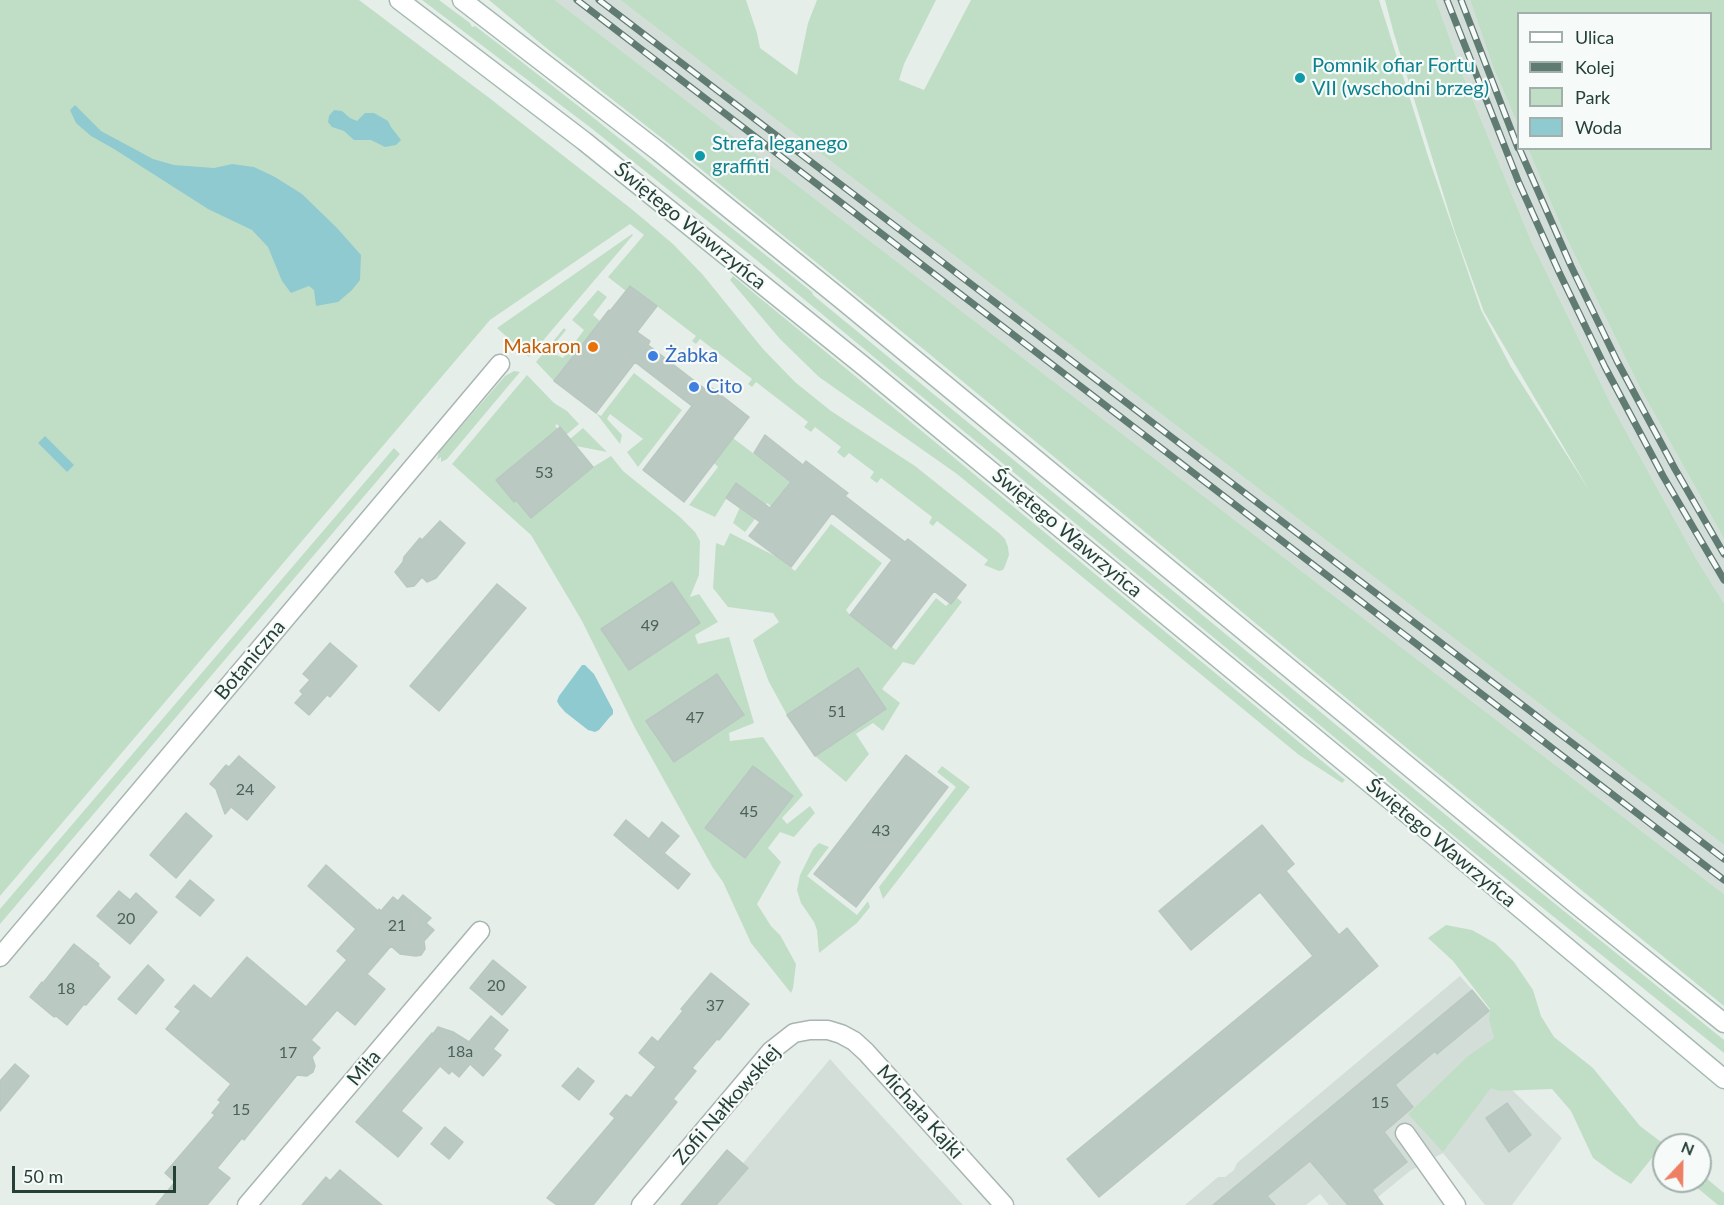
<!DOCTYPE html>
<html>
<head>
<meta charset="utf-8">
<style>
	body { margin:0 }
	#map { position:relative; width:1724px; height:1205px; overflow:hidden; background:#e6eeea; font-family:Lato,sans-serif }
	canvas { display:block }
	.legend { position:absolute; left:1517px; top:12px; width:195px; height:138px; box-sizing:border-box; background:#f6faf8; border:2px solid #a2b0ab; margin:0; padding:8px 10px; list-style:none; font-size:18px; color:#254037 }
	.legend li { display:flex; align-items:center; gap:12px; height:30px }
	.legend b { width:30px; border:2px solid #a2b0ab }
	.north { position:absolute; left:1652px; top:1133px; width:60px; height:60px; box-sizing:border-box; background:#f6faf8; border:2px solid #a2b0ab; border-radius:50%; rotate:22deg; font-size:16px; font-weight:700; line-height:24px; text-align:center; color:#254037 }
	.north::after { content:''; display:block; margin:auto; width:21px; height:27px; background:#ee7e64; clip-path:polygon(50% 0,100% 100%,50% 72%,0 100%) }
	.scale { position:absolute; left:12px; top:1166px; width:164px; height:27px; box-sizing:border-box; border:3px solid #254037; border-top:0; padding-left:8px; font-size:18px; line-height:21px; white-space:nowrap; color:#254037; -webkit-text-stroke:4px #f6faf8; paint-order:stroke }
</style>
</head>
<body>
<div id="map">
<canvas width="1724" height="1205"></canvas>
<ul class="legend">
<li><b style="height:8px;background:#fff"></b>Ulica</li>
<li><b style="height:8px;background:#607b72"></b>Kolej</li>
<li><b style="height:16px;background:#c0dec6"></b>Park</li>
<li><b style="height:16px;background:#90cad1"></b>Woda</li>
</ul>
<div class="north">N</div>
<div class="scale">50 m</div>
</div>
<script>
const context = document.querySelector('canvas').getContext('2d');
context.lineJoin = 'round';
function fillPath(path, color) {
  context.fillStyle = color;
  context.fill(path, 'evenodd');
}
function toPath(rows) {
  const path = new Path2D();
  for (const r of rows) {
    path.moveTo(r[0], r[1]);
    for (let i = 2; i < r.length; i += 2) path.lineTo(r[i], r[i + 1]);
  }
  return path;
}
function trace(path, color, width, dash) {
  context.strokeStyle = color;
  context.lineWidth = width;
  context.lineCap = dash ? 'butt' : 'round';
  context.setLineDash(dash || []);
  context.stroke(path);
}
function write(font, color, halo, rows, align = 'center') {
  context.font = font + ' Lato,sans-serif';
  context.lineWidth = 4.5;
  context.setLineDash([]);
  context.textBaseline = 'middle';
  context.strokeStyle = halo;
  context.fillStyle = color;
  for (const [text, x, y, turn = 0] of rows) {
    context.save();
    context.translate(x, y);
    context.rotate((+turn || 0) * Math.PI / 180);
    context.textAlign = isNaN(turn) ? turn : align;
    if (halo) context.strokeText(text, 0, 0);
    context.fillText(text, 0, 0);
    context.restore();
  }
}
const built = toPath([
	[555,0,620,0,1724,845,1724,894],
	[1436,0,1470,0,1493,67,1518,125,1518,148,1528,149,1563,231,1641,390,1724,539,1724,603,1697,560,1611,404,1532,243,1464,78],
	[1460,976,1513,1036,1484,1063,1562,1138,1512,1205,1485,1205,1443,1153,1410,1171,1378,1197,1382,1204,1381,1205,1329,1205,1320,1194,1306,1205,1185,1205,1218,1177,1225,1177,1234,1170,1237,1163],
	[830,1059,846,1077,963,1205,708,1205]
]);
const green = toPath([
	[0,0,359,0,492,100,634,211,673,244,703,275,763,349,795,382,831,411,915,466,999,533,1005,539,1008,547,1009,555,1005,566,1003,570,999,571,984,565,988,560,937,521,933,526,929,523,932,517,881,478,877,483,870,478,874,472,849,453,844,458,837,452,841,447,815,427,811,432,804,427,808,422,756,382,752,387,748,384,752,379,700,339,696,344,692,341,696,336,649,300,630,286,626,291,608,277,644,235,630,224,490,320,0,896],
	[422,0,439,0,470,23,472,27,475,26,500,45,595,119,812,292,813,295,1497,857,1724,1040,1724,1053,1494,869,754,258,591,128],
	[489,0,555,0,1724,894,1724,1006,1414,754,927,352,681,153,545,47],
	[620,0,746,0,757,33,760,48,797,75,808,23,817,0,936,0,904,64,899,80,924,90,971,0,1379,0,1428,156,1481,310,1511,367,1589,490,1484,312,1455,232,1394,34,1385,0,1436,0,1464,78,1532,243,1611,404,1697,560,1724,603,1724,845],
	[1470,0,1724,0,1724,539,1641,390,1563,231,1528,149,1710,148,1710,14,1518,14,1518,125,1493,67],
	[632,234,633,235,529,357,497,328],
	[733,276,832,357,1345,780,1342,783,1299,755,957,474,819,377,780,339,730,280],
	[598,290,607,297,593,315,600,321,554,381,536,362,564,328,566,330,549,351,563,358,584,330,572,320],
	[514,371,520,372,447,459,441,462,441,457,437,460,439,452,505,376],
	[634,373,682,410,638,467,627,452,643,439,610,414,607,419,622,435,620,444,596,413,601,416],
	[527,375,554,403,567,411,579,424,566,435,557,424,555,426,558,429,496,480,514,502,516,500,531,517,593,467,611,456,623,471,680,517,695,532,700,541,699,575,690,597,699,594,718,622,695,635,698,644,729,637,754,723,729,733,730,741,763,737,803,795,782,818,787,824,810,806,815,813,794,837,780,832,768,848,781,862,757,904,771,926,780,935,796,964,793,988,791,993,751,943,723,882,713,868,635,728,582,621,531,535,452,464],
	[672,582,699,624,629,670,601,629],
	[717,674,744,715,674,762,646,721],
	[753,766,792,797,745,858,706,828],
	[583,428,607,452,576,446,570,439],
	[733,438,791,482,772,507,767,503,745,532,733,523,747,491,736,483,715,517,689,505,718,467,714,463],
	[394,448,400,454,0,924,0,909],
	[831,524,882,563,846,610,850,615,896,650,936,598,946,606,949,603,951,604,956,597,962,602,914,665,903,662,882,689,900,703,883,731,873,723,856,734,869,754,846,782,815,756,886,710,858,668,787,715,769,682,753,640,779,622,773,613,728,607,713,588,716,543,724,546,730,533,777,557,795,571],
	[942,766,970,787,883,899,879,887,956,787,937,772],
	[819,843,829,847,807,876,857,915,868,901,870,907,857,923,819,953,817,930,814,922,801,903,797,890,800,875,813,849],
	[1446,925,1472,930,1495,943,1514,962,1533,990,1541,1016,1554,1037,1593,1068,1640,1126,1665,1145,1664,1160,1656,1153,1631,1184,1615,1174,1593,1158,1571,1111,1552,1089,1499,1091,1491,1088,1443,1152,1408,1114,1468,1056,1494,1038,1489,1020,1490,1009,1453,961,1428,938],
	[1700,1173,1724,1193,1724,1205,1718,1205,1689,1181,1700,1181]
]);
const water = toPath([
	[75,105,101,131,153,159,174,165,214,168,232,164,254,167,275,177,302,194,337,228,361,255,360,280,352,290,338,302,316,306,314,290,309,286,291,293,282,281,268,247,252,230,208,209,114,149,91,136,76,123,70,110],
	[334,110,342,111,350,118,357,121,365,113,374,113,388,121,391,127,401,140,396,145,385,147,371,140,354,140,344,131,332,127,328,122,329,116],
	[45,436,74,465,67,472,38,443],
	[582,665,585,665,594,674,613,710,613,714,609,718,599,730,595,732,588,730,565,712,559,705,557,701,559,696]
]);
const building = toPath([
	[630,286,657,306,637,332,650,341,648,345,705,389,708,385,749,417,684,502,643,470,692,406,635,362,596,413,554,381,609,310,610,311,630,286],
	[560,427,593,467,531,518,516,500,514,502,496,480,560,427],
	[765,435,803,465,806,461,848,493,845,496,905,542,908,539,966,585,951,604,934,591,891,647,850,615,892,560,832,513,791,567,749,536,760,522,726,498,736,483,770,508,791,482,754,453,765,435],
	[440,521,465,543,436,578,427,582,422,577,414,586,407,587,395,572,403,562,404,557,420,538,422,540,440,521],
	[672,582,700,623,629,670,601,629,672,582],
	[497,584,526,608,439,711,410,686,497,584],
	[330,643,357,666,330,697,327,695,309,715,295,703,303,694,300,691,310,680,303,674,330,643],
	[858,668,886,709,815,756,787,715,858,668],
	[717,674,744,715,674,762,646,721,717,674],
	[906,755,948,787,856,907,814,874,906,755],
	[239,756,275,787,247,820,231,807,225,814,216,789,210,784,226,765,229,767,239,756],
	[753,766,793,796,745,858,705,828,753,766],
	[186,813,212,836,176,878,150,855,186,813],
	[626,820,649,839,662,822,679,836,664,853,690,874,678,889,614,835,626,820],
	[1262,825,1294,864,1286,871,1339,935,1347,928,1378,966,1099,1197,1067,1159,1313,956,1260,892,1191,950,1159,911,1262,825],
	[326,865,378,911,379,909,381,911,393,897,398,901,403,895,431,918,426,923,434,930,424,941,425,949,421,955,416,956,400,954,391,946,367,974,385,989,355,1025,337,1010,311,1040,320,1048,312,1057,315,1066,313,1072,307,1076,297,1075,244,1140,242,1138,217,1168,230,1178,207,1205,156,1205,175,1182,165,1173,215,1115,212,1113,221,1102,218,1100,231,1084,166,1029,181,1011,175,1007,194,985,211,999,247,957,306,1007,347,960,337,951,356,929,308,886,326,865],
	[190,880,214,900,200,916,176,897,190,880],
	[119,891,130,900,136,893,157,912,130,944,97,916,119,891],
	[74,944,99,964,98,966,110,977,86,1005,84,1004,67,1025,56,1016,54,1017,30,997,42,982,43,983,74,944],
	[493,960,526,987,502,1015,470,988,493,960],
	[148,965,164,980,136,1014,118,999,148,965],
	[711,973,749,1004,719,1040,717,1039,692,1068,696,1071,673,1099,677,1102,669,1112,593,1205,557,1205,547,1198,615,1118,610,1114,626,1095,631,1098,656,1067,639,1053,652,1037,658,1042,683,1011,681,1009,711,973],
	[1472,990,1489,1011,1437,1054,1435,1051,1395,1085,1413,1107,1384,1132,1407,1162,1372,1190,1383,1205,1348,1205,1310,1161,1267,1196,1275,1205,1213,1205,1472,990],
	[491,1016,508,1030,493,1049,501,1055,483,1076,470,1064,459,1077,452,1071,449,1074,440,1066,401,1111,422,1128,398,1157,356,1122,432,1033,433,1034,438,1027,453,1032,469,1042,491,1016],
	[15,1064,29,1076,0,1111,0,1081,15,1064],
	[578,1068,594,1081,579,1100,562,1086,578,1068],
	[1507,1103,1531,1135,1509,1152,1486,1118,1507,1103],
	[445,1127,463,1142,449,1159,431,1144,445,1127],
	[727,1150,748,1168,716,1205,681,1205,727,1150],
	[340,1170,382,1205,302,1205,326,1177,330,1181,340,1170]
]);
const street = toPath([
	[0,957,500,364],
	[1405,1133,1456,1205],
	[247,1205,480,931],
	[641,1205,771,1051,794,1033,810,1030,828,1030,841,1034,854,1041,866,1052,1004,1205]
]);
const secondary = toPath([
	[399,0,584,141,866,368,1440,841,1724,1079],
	[462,0,658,151,841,299,1572,901,1724,1023]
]);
const rail = toPath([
	[577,0,1724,880],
	[599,0,1724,859],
	[1447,0,1519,183,1559,272,1605,367,1663,476,1724,580],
	[1461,0,1518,148],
	[1519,148,1571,266,1617,361,1675,469,1724,554]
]);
const markers = [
	[1300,78,6,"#0f9aa8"],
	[700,156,6,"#0f9aa8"],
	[593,347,6,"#e8710a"],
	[653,356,6,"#3f7fe0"],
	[694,387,6,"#3f7fe0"]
];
const numberNames = [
	["53",544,473],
	["49",650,626],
	["51",837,712],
	["47",695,718],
	["24",245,790],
	["45",749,812],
	["43",881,831],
	["20",126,919],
	["21",397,926],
	["20",496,986],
	["18",66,989],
	["37",715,1006],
	["18a",460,1052],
	["17",288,1053],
	["15",1380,1103],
	["15",241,1110]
];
const cultureNames = [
	["Pomnik ofiar Fortu",1312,66],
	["VII (wschodni brzeg)",1312,89],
	["Strefa leganego",712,144],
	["graffiti",712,167]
];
const streetNames = [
	["Świętego Wawrzyńca",690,226,39],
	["Świętego Wawrzyńca",1067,533,40],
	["Botaniczna",250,660,-50],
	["Świętego Wawrzyńca",1441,843,40],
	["Miła",364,1068,-50],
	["Zofii Nałkowskiej",727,1105,-49],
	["Michała Kajki",920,1112,48]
];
const foodNames = [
	["Makaron",581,347]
];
const shopNames = [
	["Żabka",665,356],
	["Cito",706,387]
];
fillPath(built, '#d4ded9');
fillPath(green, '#c0dec6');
fillPath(water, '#90cad1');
fillPath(building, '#bbc9c3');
trace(building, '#b8c8c0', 1.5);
trace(street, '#a8b6b1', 21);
trace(secondary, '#a4bab1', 21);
trace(street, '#fff', 18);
trace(secondary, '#fff', 18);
trace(rail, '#607b72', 7);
trace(rail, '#f6faf8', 4.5, [14]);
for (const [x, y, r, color] of markers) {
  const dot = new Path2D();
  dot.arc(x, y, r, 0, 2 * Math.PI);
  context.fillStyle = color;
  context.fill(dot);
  trace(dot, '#f6faf8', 2);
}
write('16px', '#4a625a', null, numberNames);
write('20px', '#0d838f', '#f6faf8', cultureNames, 'left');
write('20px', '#254037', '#f6faf8', streetNames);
write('20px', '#c56008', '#f6faf8', foodNames, 'right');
write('20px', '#366cbe', '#f6faf8', shopNames, 'left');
</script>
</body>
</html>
